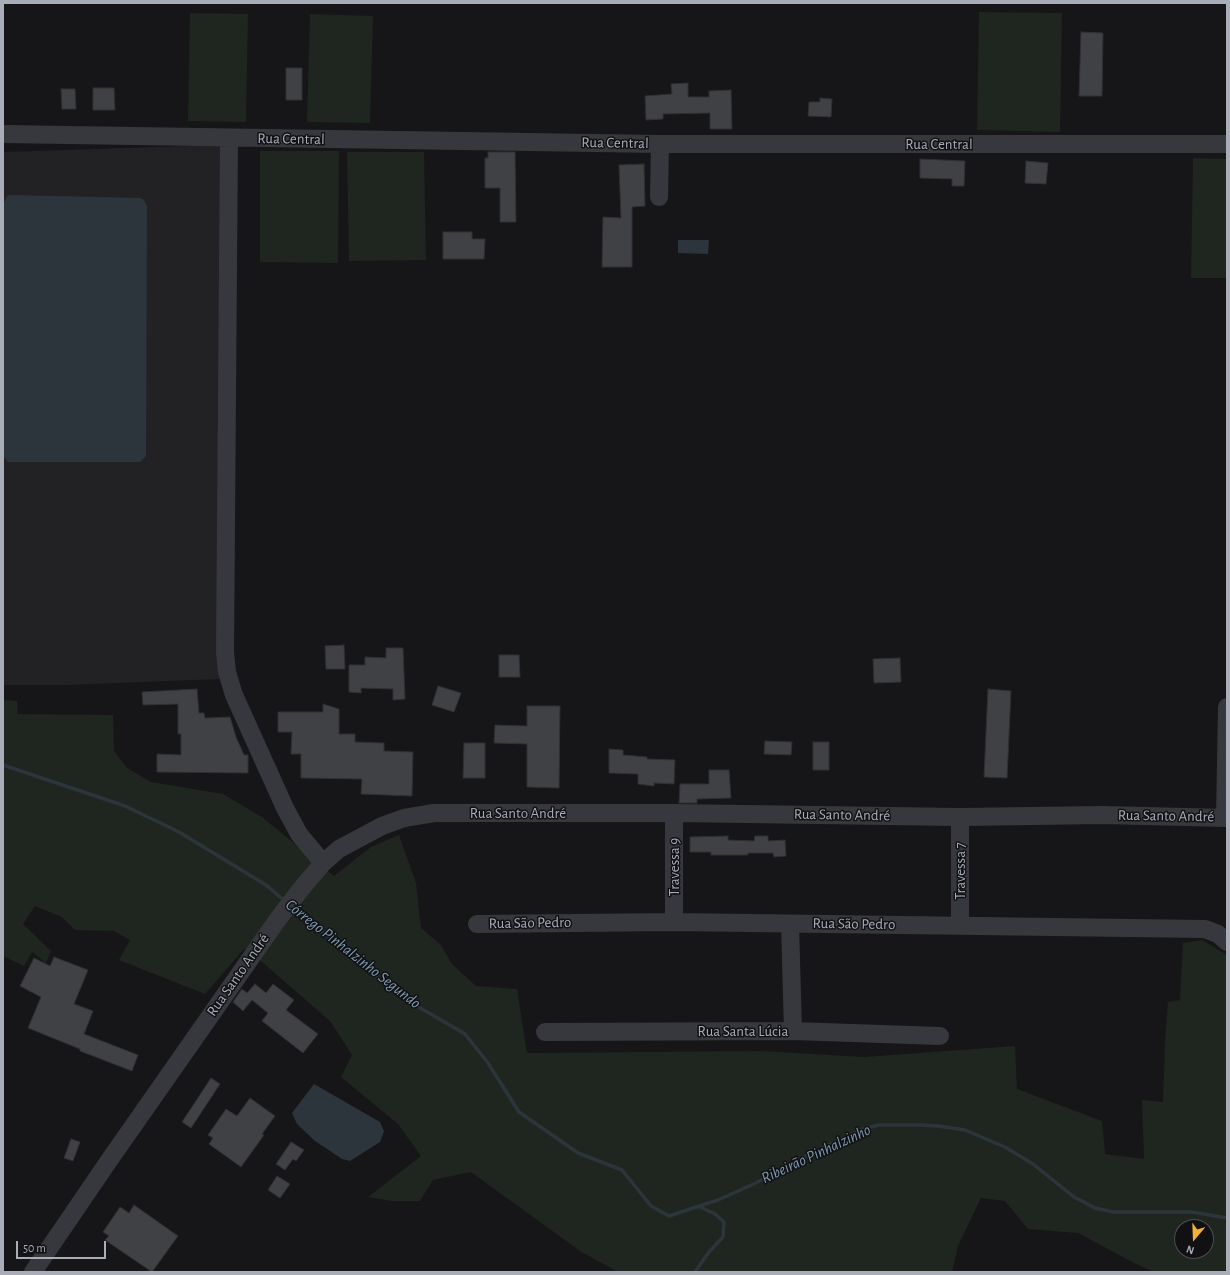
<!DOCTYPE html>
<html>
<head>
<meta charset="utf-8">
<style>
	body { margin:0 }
	#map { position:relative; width:1230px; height:1275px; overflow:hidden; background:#161618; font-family:"Alegreya Sans",sans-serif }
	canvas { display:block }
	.frame { position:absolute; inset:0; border:4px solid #a8adb8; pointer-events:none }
	.north { position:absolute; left:1174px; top:1219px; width:40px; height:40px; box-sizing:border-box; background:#111113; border:1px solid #4d4f55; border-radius:50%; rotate:199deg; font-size:11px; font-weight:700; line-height:16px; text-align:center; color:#a8adb8 }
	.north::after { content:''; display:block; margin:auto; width:14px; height:18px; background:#f2b134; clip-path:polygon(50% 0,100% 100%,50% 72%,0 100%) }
	.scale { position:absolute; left:16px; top:1241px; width:90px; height:18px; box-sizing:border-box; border:2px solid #a8adb8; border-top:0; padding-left:5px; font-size:12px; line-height:14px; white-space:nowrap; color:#a8adb8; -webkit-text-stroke:3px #111113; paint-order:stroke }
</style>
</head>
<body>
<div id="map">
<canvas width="1230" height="1275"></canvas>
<div class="frame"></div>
<div class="north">N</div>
<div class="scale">50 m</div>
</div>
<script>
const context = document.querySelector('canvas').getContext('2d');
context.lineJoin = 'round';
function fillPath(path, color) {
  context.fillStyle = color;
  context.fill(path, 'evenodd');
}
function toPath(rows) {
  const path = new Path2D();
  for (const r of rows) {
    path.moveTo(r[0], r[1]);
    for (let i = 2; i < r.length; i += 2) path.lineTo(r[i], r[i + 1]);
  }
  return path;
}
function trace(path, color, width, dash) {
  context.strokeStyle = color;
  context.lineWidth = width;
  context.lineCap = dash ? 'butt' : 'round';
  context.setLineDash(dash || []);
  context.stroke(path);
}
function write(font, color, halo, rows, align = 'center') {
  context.font = font + ' "Alegreya Sans",sans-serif';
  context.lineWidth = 3;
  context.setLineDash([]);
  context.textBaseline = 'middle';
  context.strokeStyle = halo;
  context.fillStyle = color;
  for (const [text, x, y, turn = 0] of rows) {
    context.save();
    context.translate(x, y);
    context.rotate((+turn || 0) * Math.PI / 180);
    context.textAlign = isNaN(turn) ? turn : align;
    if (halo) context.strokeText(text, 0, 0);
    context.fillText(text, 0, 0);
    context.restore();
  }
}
const built = toPath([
	[222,145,219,679,67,685,3,685,3,152]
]);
const green = toPath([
	[979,12,1062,13,1060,132,977,130],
	[190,13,248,14,246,122,188,121],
	[310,14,373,16,370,123,307,122],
	[260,151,339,151,338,263,260,262],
	[347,152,424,152,426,260,349,261],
	[1193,158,1227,159,1227,278,1191,278],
	[3,700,17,701,18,714,113,715,114,751,127,768,151,782,223,794,262,817,334,876,371,847,399,835,416,883,421,928,441,945,452,964,476,986,517,989,527,1053,762,1051,864,1057,1015,1046,1017,1089,1102,1121,1105,1154,1144,1159,1142,1100,1163,1102,1165,1042,1168,1002,1180,1000,1183,943,1202,940,1227,955,1227,1272,1154,1272,1134,1263,1078,1233,1028,1229,1005,1201,981,1198,958,1246,952,1272,618,1272,580,1251,471,1172,433,1180,420,1201,391,1201,368,1197,421,1156,398,1124,341,1077,352,1055,330,1021,262,962,244,949,205,994,119,960,130,940,114,931,75,930,62,917,35,906,23,924,51,951,46,963,32,952,24,966,3,956],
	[1182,1227,1206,1227,1206,1251,1182,1251]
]);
const water = toPath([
	[8,195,140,198,144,200,147,206,146,456,140,462,8,462,3,456,4,202],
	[678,240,709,240,708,254,678,253],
	[314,1084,380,1122,384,1131,380,1142,350,1161,342,1159,315,1141,297,1124,292,1113]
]);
const stream = toPath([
	[3,765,125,806,179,832,266,885,286,902],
	[294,908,361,964,410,1002,465,1034,488,1063,519,1112,578,1153,622,1170,651,1206,669,1216,718,1200,756,1183,806,1156,860,1130,879,1125,921,1125,938,1126,965,1130,1005,1147,1033,1164,1074,1197,1095,1208,1113,1212,1192,1212,1227,1218],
	[695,1272,709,1252,723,1237,724,1222,715,1214,698,1206]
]);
const building = toPath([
	[1081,32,1103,33,1102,96,1079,96,1081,32],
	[286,68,302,68,302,100,286,100,286,68],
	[688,83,688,97,709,97,709,91,731,90,732,129,710,129,710,113,663,114,663,119,646,120,645,96,672,94,671,84,688,83],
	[93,88,114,88,115,110,93,110,93,88],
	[61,89,75,89,76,109,62,109,61,89],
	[820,98,832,99,831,117,808,116,809,102,820,102,820,98],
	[488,152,515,152,516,222,500,222,500,188,485,188,485,158,488,158,488,152],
	[920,159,965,161,964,186,952,186,952,179,920,178,920,159],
	[1026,161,1048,163,1046,184,1025,183,1026,161],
	[644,164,645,206,632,207,632,267,602,267,603,217,621,218,619,165,644,164],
	[443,232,472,232,472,239,485,239,484,259,443,259,443,232],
	[344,645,345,669,326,669,325,646,344,645],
	[386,648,403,648,405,699,393,700,393,689,361,688,361,693,349,692,349,665,365,665,365,657,386,658,386,648],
	[499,655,519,655,520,677,499,677,499,655],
	[900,658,901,682,874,683,873,659,900,658],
	[438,686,461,693,454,712,432,705,438,686],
	[197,689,199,713,204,713,205,718,230,717,236,737,244,755,248,755,248,773,157,772,157,754,181,755,181,734,178,734,178,704,143,705,142,692,197,689],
	[988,689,1011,691,1007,778,984,777,988,689],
	[323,704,339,709,339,734,355,734,355,742,384,743,384,751,413,752,412,796,361,794,362,779,301,778,301,754,291,754,292,732,278,732,278,712,323,712,323,704],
	[527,706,560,706,559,788,527,787,527,744,494,743,495,725,527,726,527,706],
	[765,741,792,742,791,755,764,754,765,741],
	[813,742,829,742,829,770,813,770,813,742],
	[464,743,485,743,485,778,463,778,464,743],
	[609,749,623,750,623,755,647,757,647,759,675,760,674,784,654,783,654,786,638,784,638,774,609,773,609,749],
	[709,770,729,770,731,798,697,799,697,803,679,803,680,784,709,784,709,770],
	[728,836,728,840,754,841,755,836,768,836,768,841,785,840,786,856,774,857,773,853,748,853,748,855,711,855,711,852,690,852,690,837,728,836],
	[54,957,88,970,74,1004,93,1011,84,1034,138,1055,132,1071,80,1051,80,1049,28,1028,41,997,20,986,34,958,50,966,54,957],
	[255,984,266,993,273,984,294,1000,286,1010,318,1034,303,1053,262,1021,268,1013,252,1000,243,1011,233,1002,242,989,247,993,255,984],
	[211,1078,220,1084,191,1128,182,1122,211,1078],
	[250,1098,275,1116,262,1134,264,1135,241,1167,209,1144,213,1138,208,1135,226,1109,237,1116,250,1098],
	[71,1139,80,1142,73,1161,64,1158,71,1139],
	[291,1142,304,1150,296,1161,293,1159,285,1170,276,1164,291,1142],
	[277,1176,290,1184,280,1198,268,1190,277,1176],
	[134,1205,178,1236,152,1272,105,1240,109,1236,103,1232,120,1207,129,1213,134,1205]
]);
const minor = toPath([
	[3,134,660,144,1227,144],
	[229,138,225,652,227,672,234,695,285,808,299,834,323,863],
	[659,197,660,144],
	[674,813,674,922],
	[1225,818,1227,707],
	[477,924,674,922,1205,929,1218,934,1227,942],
	[790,924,793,1031],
	[960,926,960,817],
	[545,1032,793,1031,940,1036],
	[33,1272,108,1162,278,919,301,889,323,863,339,849,382,826,404,818,434,813,674,813,960,817,1103,815,1227,818]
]);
const streetNames = [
	["Rua Central",291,139,1],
	["Rua Central",615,143,1],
	["Rua Central",939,144],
	["Rua Santo André",518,813],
	["Rua Santo André",842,815,1],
	["Rua Santo André",1166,816,1],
	["Travessa 9",674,867,-90],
	["Travessa 7",960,871,-90],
	["Rua São Pedro",530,923,-1],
	["Rua São Pedro",854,924,1],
	["Rua Santo André",238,975,-55],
	["Rua Santa Lúcia",743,1031]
];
const waterNames = [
	["Córrego Pinhalzinho Segundo",353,954,38],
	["Ribeirão Pinhalzinho",816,1154,-25]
];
fillPath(built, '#222225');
fillPath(green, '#1e261f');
fillPath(water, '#2c353c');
trace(stream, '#2c353c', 3.5);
fillPath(building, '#404145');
trace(building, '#303034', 1);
trace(minor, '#37383d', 18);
write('15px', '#a8adb8', '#111113', streetNames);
write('italic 16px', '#7f9bb3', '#111113', waterNames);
</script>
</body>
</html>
